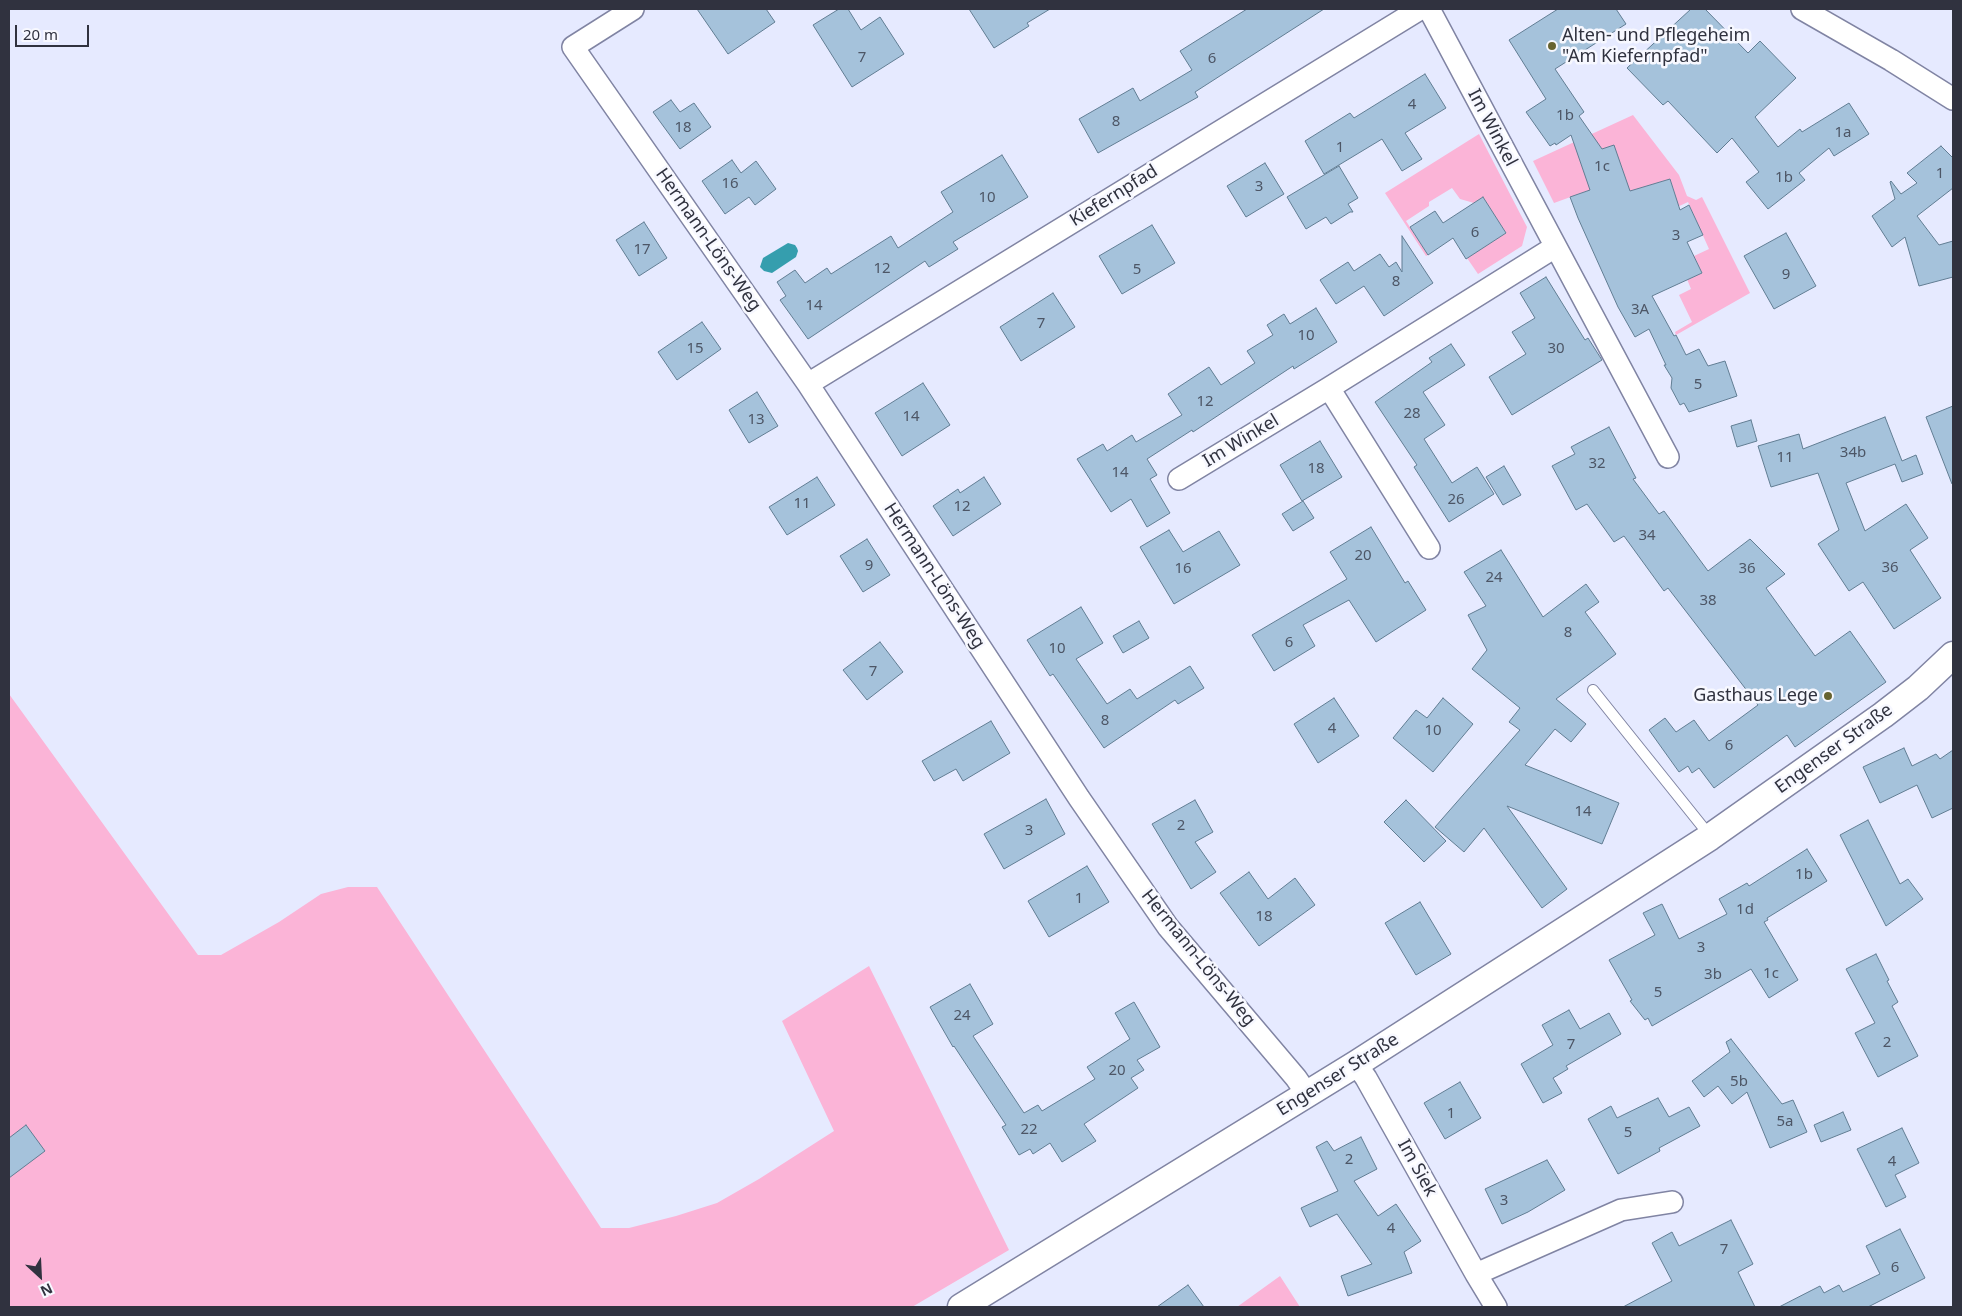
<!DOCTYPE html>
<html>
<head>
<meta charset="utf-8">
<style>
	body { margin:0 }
	#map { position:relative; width:1962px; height:1316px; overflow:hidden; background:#e6eaff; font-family:"Noto Sans",sans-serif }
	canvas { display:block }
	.frame { position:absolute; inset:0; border:10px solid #30323f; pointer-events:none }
	.north { position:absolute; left:15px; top:1251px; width:50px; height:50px; -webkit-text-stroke:4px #f7f8ff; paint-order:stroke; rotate:155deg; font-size:14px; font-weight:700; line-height:20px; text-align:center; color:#30323f }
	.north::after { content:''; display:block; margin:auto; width:18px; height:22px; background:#30323f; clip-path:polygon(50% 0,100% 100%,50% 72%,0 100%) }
	.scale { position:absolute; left:15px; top:25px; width:74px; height:22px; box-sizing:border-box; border:2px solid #30323f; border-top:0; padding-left:6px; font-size:15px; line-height:18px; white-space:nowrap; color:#30323f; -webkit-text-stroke:4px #f7f8ff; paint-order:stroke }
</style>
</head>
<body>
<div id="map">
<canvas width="1962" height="1316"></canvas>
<div class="frame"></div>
<div class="north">N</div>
<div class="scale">20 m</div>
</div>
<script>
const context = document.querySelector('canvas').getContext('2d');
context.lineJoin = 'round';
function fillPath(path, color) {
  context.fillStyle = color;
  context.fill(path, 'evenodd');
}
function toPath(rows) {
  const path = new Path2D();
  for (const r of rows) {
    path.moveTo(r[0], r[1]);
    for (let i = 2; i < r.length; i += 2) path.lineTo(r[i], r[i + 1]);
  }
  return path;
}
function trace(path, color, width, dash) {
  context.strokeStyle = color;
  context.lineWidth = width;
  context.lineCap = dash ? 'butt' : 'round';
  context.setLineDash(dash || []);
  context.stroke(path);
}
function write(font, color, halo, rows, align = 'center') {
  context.font = font + ' "Noto Sans",sans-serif';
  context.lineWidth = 5;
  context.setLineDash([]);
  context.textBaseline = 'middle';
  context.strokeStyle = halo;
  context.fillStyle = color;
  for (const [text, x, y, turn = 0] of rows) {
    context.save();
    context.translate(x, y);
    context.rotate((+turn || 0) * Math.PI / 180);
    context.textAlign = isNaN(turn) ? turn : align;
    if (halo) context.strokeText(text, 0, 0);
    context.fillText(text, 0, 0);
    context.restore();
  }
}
const green = toPath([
	[1633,115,1679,175,1687,196,1696,200,1702,197,1750,293,1676,335,1675,332,1692,322,1679,295,1691,289,1687,279,1702,273,1694,256,1709,249,1688,202,1673,209,1675,194,1670,179,1591,204,1587,191,1554,203,1533,161],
	[1479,134,1527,227,1522,246,1478,274,1467,258,1506,233,1483,197,1474,203,1460,199,1452,188,1429,202,1429,206,1406,221,1428,255,1426,256,1385,193],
	[9,694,198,955,221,955,279,922,321,894,348,887,377,887,601,1228,629,1228,676,1216,717,1203,759,1179,834,1131,782,1021,869,966,1009,1250,912,1307,9,1307],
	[1280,1276,1300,1307,1237,1307]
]);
const water = toPath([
	[788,243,795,245,797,248,798,251,796,257,772,273,764,271,760,267,763,258]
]);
const building = toPath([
	[697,9,766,9,775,22,728,54,697,9],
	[839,9,848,9,861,30,880,17,904,54,852,87,813,25,839,9],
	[969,9,1050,9,1027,23,1029,26,994,48,969,9],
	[1247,9,1324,9,1195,92,1198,97,1098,153,1079,119,1133,88,1140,101,1192,70,1180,51,1247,9],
	[1558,9,1616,9,1626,24,1555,69,1584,112,1579,116,1602,149,1614,145,1630,191,1670,179,1680,210,1689,205,1703,235,1687,242,1702,273,1652,296,1674,336,1676,335,1686,355,1699,349,1708,366,1725,361,1737,396,1689,412,1684,403,1680,405,1671,388,1672,378,1664,365,1666,365,1649,329,1635,337,1618,307,1578,218,1570,197,1590,190,1571,135,1556,145,1555,143,1550,146,1526,112,1546,99,1509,40,1558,9],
	[1691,9,1705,9,1748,53,1760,41,1796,78,1755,117,1778,147,1800,129,1802,132,1849,103,1869,134,1834,156,1829,148,1799,173,1805,180,1768,209,1746,182,1759,172,1732,138,1717,153,1668,101,1663,105,1627,68,1691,9],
	[1425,74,1446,108,1405,133,1422,159,1402,171,1382,139,1324,174,1305,141,1350,113,1354,118,1425,74],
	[671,100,680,112,694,103,711,127,680,149,653,112,671,100],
	[1941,146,1953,158,1953,188,1917,216,1939,245,1953,241,1953,277,1919,286,1905,237,1892,247,1872,216,1895,199,1890,182,1891,181,1901,194,1917,183,1907,173,1941,146],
	[1002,155,1028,197,953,242,958,249,929,267,925,261,808,339,780,300,786,296,777,282,795,270,805,283,827,268,831,274,891,236,898,248,953,212,941,192,1002,155],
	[732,160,741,173,756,161,776,189,755,205,749,197,725,214,702,181,732,160],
	[1265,163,1284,194,1246,217,1227,186,1265,163],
	[1339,166,1358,198,1348,204,1353,212,1350,212,1331,224,1326,217,1306,229,1287,197,1339,166],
	[1483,197,1506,233,1466,259,1453,238,1428,255,1410,227,1435,211,1443,223,1483,197],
	[644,222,667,258,639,276,616,240,644,222],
	[1152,225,1175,263,1122,294,1099,256,1152,225],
	[1786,233,1816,286,1774,309,1744,256,1786,233],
	[1402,236,1433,283,1384,316,1364,286,1336,304,1320,280,1348,262,1354,271,1380,254,1389,267,1396,262,1402,272,1402,236],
	[1546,277,1585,340,1588,338,1602,360,1512,415,1489,377,1526,354,1512,332,1535,318,1520,293,1546,277],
	[1053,293,1075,327,1021,361,1000,327,1053,293],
	[1316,308,1337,342,1294,369,1293,366,1193,432,1192,430,1147,459,1157,475,1150,479,1170,513,1147,527,1131,499,1111,512,1077,459,1103,444,1107,451,1132,435,1136,442,1182,415,1168,394,1209,367,1221,385,1255,363,1247,351,1273,335,1267,325,1284,314,1290,324,1316,308],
	[702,322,721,349,677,380,658,352,702,322],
	[1451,344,1465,365,1423,392,1445,425,1424,439,1452,483,1477,467,1494,494,1449,522,1414,467,1417,465,1375,402,1432,362,1429,358,1451,344],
	[923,383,950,425,902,456,875,413,923,383],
	[757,392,778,426,749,443,729,410,757,392],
	[1953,406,1953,483,1952,484,1926,417,1953,406],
	[1885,417,1902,461,1916,455,1923,474,1902,482,1895,464,1846,483,1865,531,1906,504,1928,538,1910,550,1941,598,1894,629,1863,582,1849,591,1818,544,1839,530,1818,473,1771,487,1758,446,1799,434,1803,449,1885,417],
	[1751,420,1757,441,1737,447,1731,426,1751,420],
	[1609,427,1636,478,1633,479,1659,514,1664,511,1708,571,1750,539,1785,574,1766,588,1815,656,1850,631,1886,682,1795,747,1787,735,1714,788,1699,768,1692,773,1688,766,1679,772,1649,730,1665,718,1676,732,1694,720,1709,741,1758,705,1668,588,1664,591,1624,536,1614,542,1587,504,1576,510,1552,466,1575,454,1571,447,1609,427],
	[1320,441,1342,477,1302,501,1280,465,1320,441],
	[1504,466,1521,495,1503,505,1486,477,1504,466],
	[817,477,835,505,787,535,769,507,817,477],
	[984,477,1001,504,953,536,933,506,958,489,960,493,984,477],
	[1303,501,1314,518,1293,531,1282,514,1303,501],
	[1371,527,1405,583,1408,581,1426,610,1376,642,1349,600,1303,625,1315,646,1274,671,1252,635,1347,579,1330,552,1371,527],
	[1169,530,1183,552,1219,531,1240,565,1174,604,1140,547,1169,530],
	[867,539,890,575,863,592,840,556,867,539],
	[1501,550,1543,617,1586,584,1599,602,1585,612,1616,654,1556,699,1586,724,1571,742,1555,729,1525,765,1619,803,1602,844,1507,806,1567,889,1542,908,1484,828,1464,852,1435,827,1520,730,1509,722,1520,708,1472,669,1487,650,1468,615,1486,606,1464,572,1501,550],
	[1081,607,1103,643,1076,659,1107,704,1130,689,1137,699,1190,666,1204,688,1178,704,1175,700,1104,748,1053,674,1050,676,1027,640,1081,607],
	[1139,621,1149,638,1123,653,1113,636,1139,621],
	[880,642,903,672,867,700,843,670,880,642],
	[1334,698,1359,736,1318,763,1294,724,1334,698],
	[1443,698,1473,724,1433,772,1393,738,1416,710,1427,718,1443,698],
	[991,721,1010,753,963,781,956,769,934,781,922,761,991,721],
	[1904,748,1912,766,1936,754,1940,759,1953,750,1953,808,1932,818,1917,785,1880,803,1863,767,1904,748],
	[1046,799,1065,834,1004,869,984,834,1046,799],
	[1195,800,1213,832,1195,842,1216,872,1191,889,1152,824,1195,800],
	[1406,800,1446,841,1424,862,1384,822,1406,800],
	[1868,820,1900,884,1908,879,1923,899,1886,926,1840,835,1868,820],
	[1807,849,1827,881,1767,918,1768,920,1764,922,1798,980,1769,998,1751,969,1652,1026,1648,1018,1645,1020,1630,1001,1632,1000,1609,960,1655,935,1643,913,1662,904,1679,939,1727,914,1719,899,1747,883,1749,886,1807,849],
	[1087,866,1109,902,1049,937,1028,901,1087,866],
	[1249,872,1268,899,1295,878,1315,905,1259,946,1220,893,1249,872],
	[1420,902,1451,954,1416,975,1385,923,1420,902],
	[1876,954,1889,980,1887,981,1898,1002,1892,1006,1918,1056,1878,1077,1855,1033,1875,1023,1846,969,1876,954],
	[970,984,993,1024,973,1036,1024,1113,1038,1105,1042,1111,1095,1079,1087,1067,1130,1039,1115,1013,1134,1002,1160,1047,1137,1060,1144,1070,1131,1078,1138,1088,1084,1124,1096,1141,1062,1162,1050,1143,1033,1154,1030,1149,1019,1155,1002,1127,1006,1125,954,1046,953,1047,930,1007,970,984],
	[1569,1010,1580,1029,1609,1013,1621,1034,1566,1066,1568,1069,1553,1078,1562,1093,1543,1103,1521,1064,1553,1045,1542,1025,1569,1010],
	[1731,1039,1782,1104,1793,1100,1807,1132,1770,1148,1747,1092,1732,1104,1718,1086,1704,1097,1692,1081,1730,1052,1726,1042,1731,1039],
	[1460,1082,1481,1118,1445,1139,1424,1103,1460,1082],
	[1658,1098,1669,1117,1689,1107,1700,1126,1659,1148,1660,1151,1618,1174,1588,1119,1611,1106,1617,1118,1658,1098],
	[1843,1112,1851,1130,1821,1142,1814,1125,1843,1112],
	[26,1125,45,1151,9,1178,9,1138,26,1125],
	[1902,1128,1919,1163,1895,1175,1906,1197,1886,1207,1857,1149,1902,1128],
	[1361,1137,1377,1169,1354,1181,1378,1216,1396,1204,1421,1241,1404,1252,1412,1273,1348,1296,1341,1276,1372,1264,1337,1214,1310,1227,1301,1208,1338,1191,1316,1147,1327,1141,1334,1151,1361,1137],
	[1547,1160,1565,1190,1528,1212,1502,1224,1485,1189,1547,1160],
	[1731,1220,1753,1264,1738,1272,1755,1307,1623,1307,1672,1281,1652,1243,1672,1232,1679,1246,1731,1220],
	[1900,1229,1925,1278,1868,1307,1779,1307,1820,1286,1824,1293,1839,1285,1843,1292,1880,1274,1866,1246,1900,1229],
	[1188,1285,1204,1307,1157,1307,1188,1285]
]);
const service = toPath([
	[1593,690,1710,836]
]);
const minor = toPath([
	[633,9,573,47,808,384,1079,798,1168,927,1296,1078,1307,1094],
	[1429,9,1668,457],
	[1802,9,1891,60,1953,99],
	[808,384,1420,9],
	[1329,388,1429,548],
	[1179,479,1329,388,1555,247],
	[1356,1064,1366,1078,1476,1274,1621,1210,1672,1202],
	[1476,1274,1496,1307]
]);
const tertiary = toPath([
	[961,1307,1356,1064,1710,837,1883,715,1918,688,1953,655]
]);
const markers = [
	[1552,46,5,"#676330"],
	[1828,696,5,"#676330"]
];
const numberNames = [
	["7",862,58],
	["6",1212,59],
	["4",1412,105],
	["1b",1565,116],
	["8",1116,122],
	["18",683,128],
	["1a",1843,133],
	["1",1340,148],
	["1c",1602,167],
	["1",1940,174],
	["1b",1784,178],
	["16",730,184],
	["3",1259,187],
	["10",987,198],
	["6",1475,233],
	["3",1676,236],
	["17",642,250],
	["12",882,269],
	["5",1137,270],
	["9",1786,275],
	["8",1396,282],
	["14",814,306],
	["3A",1640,310],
	["7",1041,324],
	["10",1306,336],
	["15",695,349],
	["30",1556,349],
	["5",1698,385],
	["12",1205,402],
	["28",1412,414],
	["14",911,417],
	["13",756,420],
	["34b",1853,453],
	["11",1785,458],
	["32",1597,464],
	["18",1316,469],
	["14",1120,473],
	["26",1456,500],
	["11",802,504],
	["12",962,507],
	["34",1647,536],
	["20",1363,556],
	["9",869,566],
	["36",1890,568],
	["16",1183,569],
	["36",1747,569],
	["24",1494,578],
	["38",1708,601],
	["8",1568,633],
	["6",1289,643],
	["10",1057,649],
	["7",873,672],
	["8",1105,721],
	["4",1332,729],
	["10",1433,731],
	["6",1729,746],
	["14",1583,812],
	["2",1181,826],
	["3",1029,831],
	["1b",1804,875],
	["1",1079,899],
	["1d",1745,910],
	["18",1264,917],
	["3",1701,948],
	["1c",1771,974],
	["3b",1713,975],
	["5",1658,993],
	["24",962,1016],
	["2",1887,1043],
	["7",1571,1045],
	["20",1117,1071],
	["5b",1739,1082],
	["1",1451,1114],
	["5a",1785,1122],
	["22",1029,1130],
	["5",1628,1133],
	["2",1349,1160],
	["4",1892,1162],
	["3",1504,1201],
	["4",1391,1229],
	["7",1724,1250],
	["6",1895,1268]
];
const poiNames = [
	["Alten- und Pflegeheim",1562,36],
	["\"Am Kiefernpfad\"",1562,57],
	["Gasthaus Lege",1818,696,"right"]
];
const streetNames = [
	["Im Winkel",1492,128,62],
	["Kiefernpfad",1114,196,-32],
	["Hermann-Löns-Weg",708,240,55],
	["Im Winkel",1241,441,-31],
	["Hermann-Löns-Weg",934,576,57],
	["Engenser Straße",1834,749,-36],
	["Hermann-Löns-Weg",1198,958,51],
	["Engenser Straße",1338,1075,-32],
	["Im Siek",1417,1168,61]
];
fillPath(green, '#fbb4d7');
fillPath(water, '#359eae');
fillPath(building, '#a5c2db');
trace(building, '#617d93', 1);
trace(service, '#8084a3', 12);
trace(minor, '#8084a3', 24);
trace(tertiary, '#8084a3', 29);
trace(service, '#fff', 10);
trace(minor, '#fff', 21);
trace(tertiary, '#fff', 26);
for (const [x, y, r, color] of markers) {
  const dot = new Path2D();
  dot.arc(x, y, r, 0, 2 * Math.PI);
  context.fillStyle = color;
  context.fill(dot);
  trace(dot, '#f7f8ff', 2);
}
write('15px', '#4d5666', null, numberNames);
write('18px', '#30323f', '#f7f8ff', poiNames, 'left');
write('18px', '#30323f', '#f7f8ff', streetNames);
</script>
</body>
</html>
